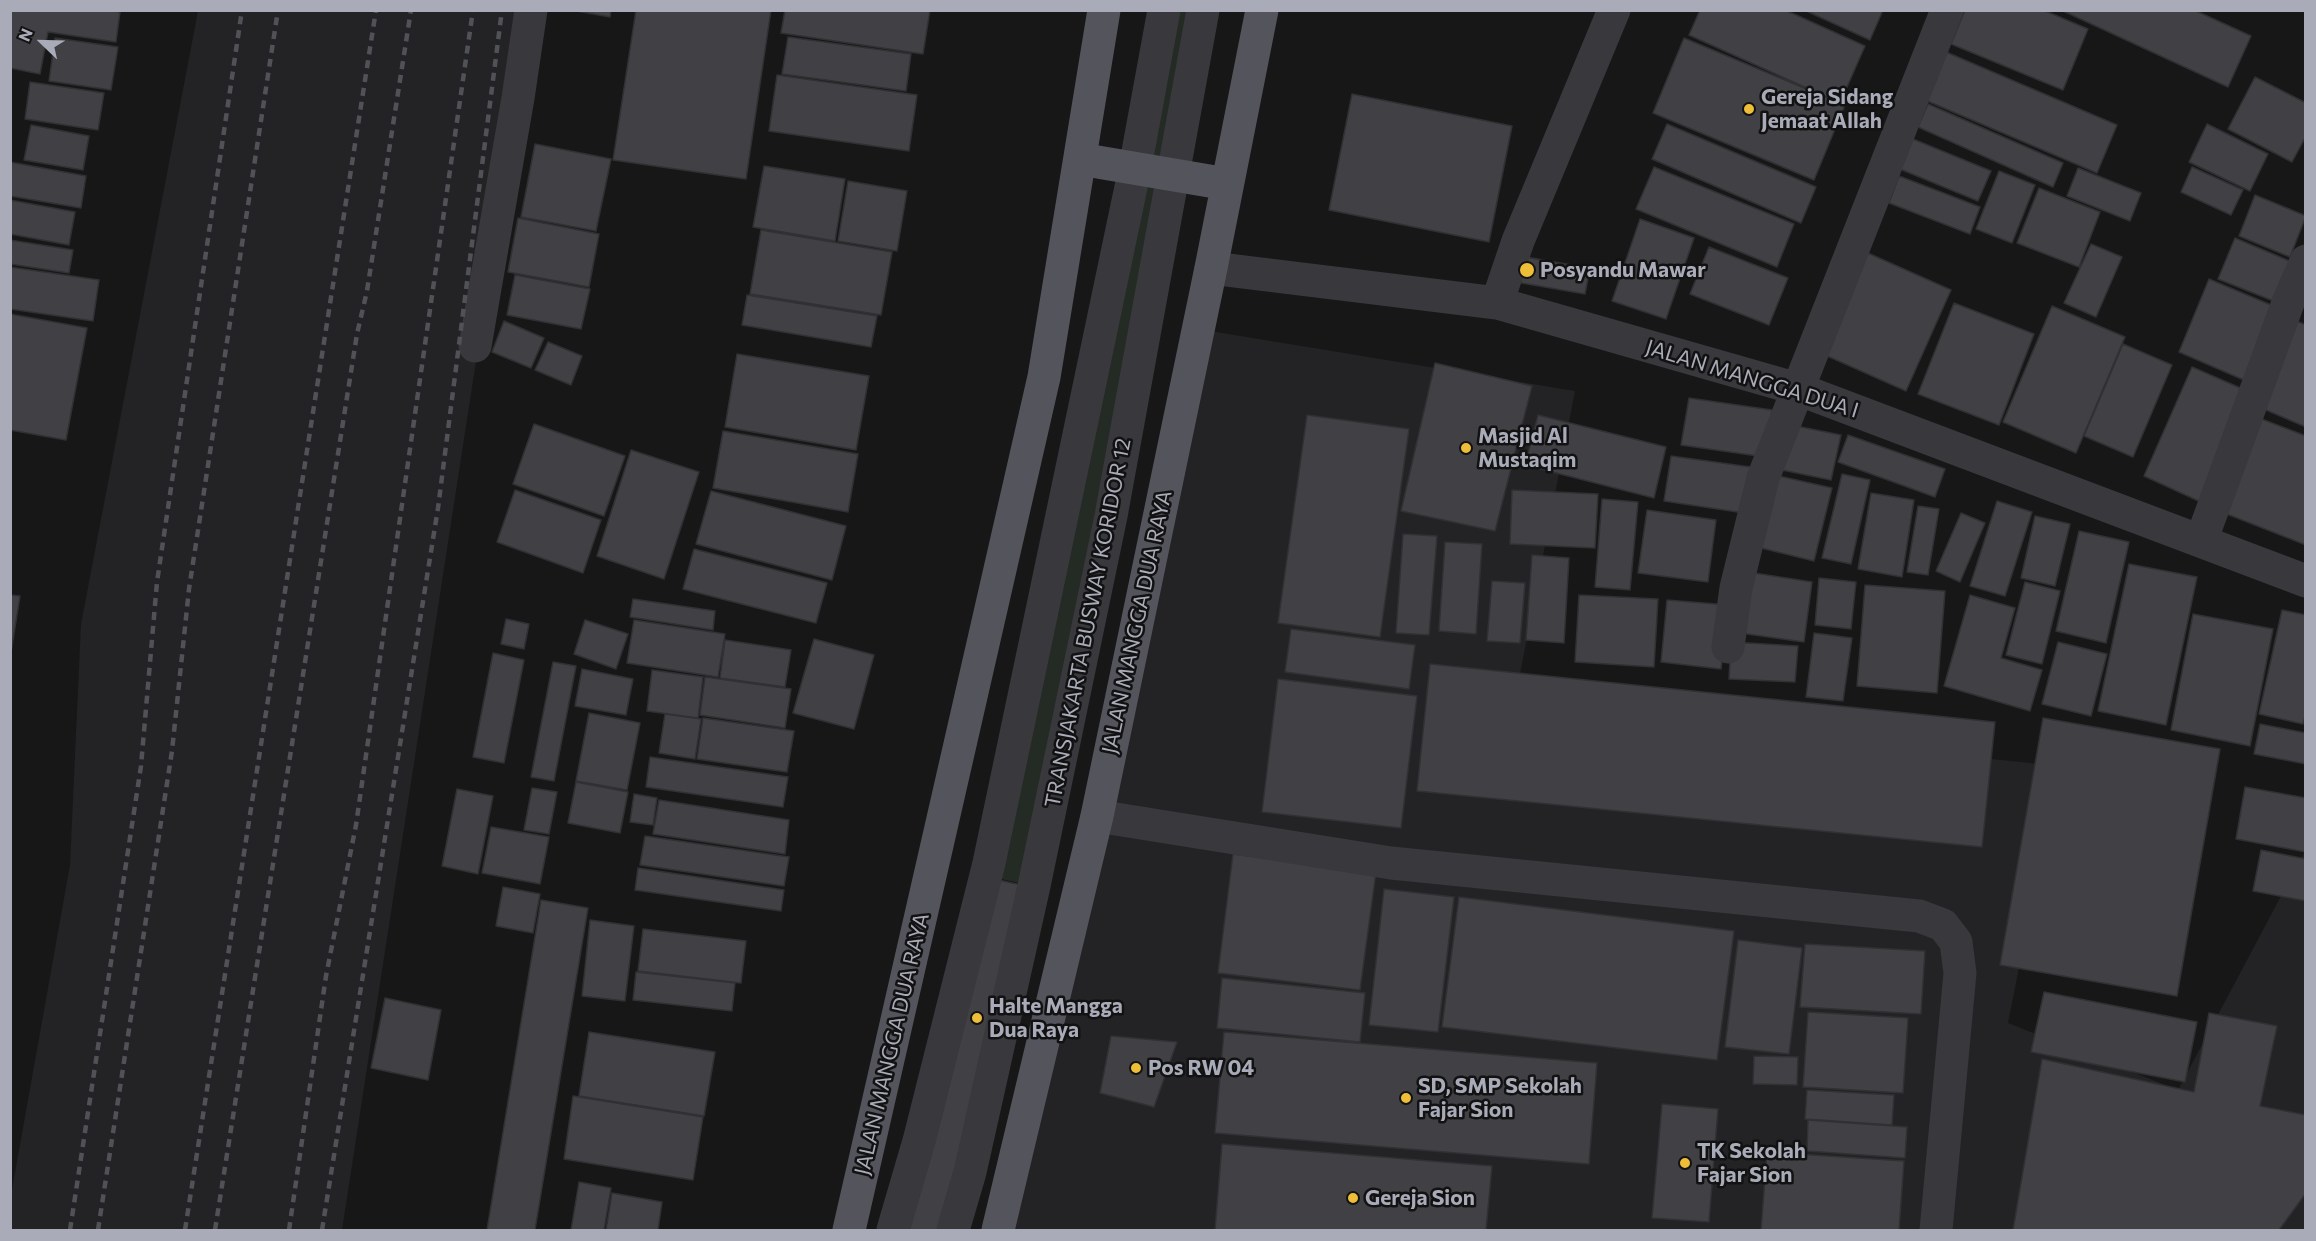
<!DOCTYPE html>
<html>
<head>
<meta charset="utf-8">
<style>
	body { margin:0 }
	#map { position:relative; width:2316px; height:1241px; overflow:hidden; background:#171718; font-family:Commissioner,sans-serif }
	canvas { display:block }
	.frame { position:absolute; inset:0; border:12px solid #a9acb8; pointer-events:none }
	.north { position:absolute; left:12px; top:12px; width:60px; height:60px; -webkit-text-stroke:4px #121213; paint-order:stroke; rotate:293deg; font-size:16px; font-weight:700; line-height:24px; text-align:center; color:#a9acb8 }
	.north::after { content:''; display:block; margin:auto; width:21px; height:27px; background:#a9acb8; clip-path:polygon(50% 0,100% 100%,50% 72%,0 100%) }
</style>
</head>
<body>
<div id="map">
<canvas width="2316" height="1241"></canvas>
<div class="frame"></div>
<div class="north">N</div>
</div>
<script>
const context = document.querySelector('canvas').getContext('2d');
context.lineJoin = 'round';
function fillPath(path, color) {
  context.fillStyle = color;
  context.fill(path, 'evenodd');
}
function toPath(rows) {
  const path = new Path2D();
  for (const r of rows) {
    path.moveTo(r[0], r[1]);
    for (let i = 2; i < r.length; i += 2) path.lineTo(r[i], r[i + 1]);
  }
  return path;
}
function trace(path, color, width, dash) {
  context.strokeStyle = color;
  context.lineWidth = width;
  context.lineCap = dash ? 'butt' : 'round';
  context.setLineDash(dash || []);
  context.stroke(path);
}
function write(font, color, halo, rows, align = 'center') {
  context.font = font + ' Commissioner,sans-serif';
  context.lineWidth = 5;
  context.setLineDash([]);
  context.textBaseline = 'middle';
  context.strokeStyle = halo;
  context.fillStyle = color;
  for (const [text, x, y, turn = 0] of rows) {
    context.save();
    context.translate(x, y);
    context.rotate((+turn || 0) * Math.PI / 180);
    context.textAlign = isNaN(turn) ? turn : align;
    if (halo) context.strokeText(text, 0, 0);
    context.fillText(text, 0, 0);
    context.restore();
  }
}
const built = toPath([
	[198,11,530,11,342,1230,11,1230,11,1195,70,865,81,624],
	[1198,329,1575,391,1513,710,2059,766,2008,1023,2178,1090,2305,851,2305,1230,997,1230]
]);
const green = toPath([
	[1164,11,1204,11,1034,886,987,876]
]);
const building = toPath([
	[10,10,109,10,120,12,116,42,48,32,40,74,10,68,10,10],
	[571,10,611,10,610,17,571,10],
	[636,10,771,10,746,179,613,160,636,10],
	[785,10,930,10,923,54,781,33,785,10],
	[1700,10,1785,10,1865,46,1840,103,1689,35,1700,10],
	[1804,10,1883,10,1870,40,1804,10],
	[1965,10,2043,10,2088,29,2063,90,1951,44,1965,10],
	[2061,10,2194,10,2251,36,2228,87,2061,10],
	[788,37,911,54,906,91,782,74,788,37],
	[55,38,118,47,111,90,49,81,55,38],
	[1684,38,1845,105,1814,180,1653,113,1684,38],
	[1946,52,2117,125,2097,173,1925,100,1946,52],
	[777,75,917,95,909,151,769,131,777,75],
	[2255,77,2306,103,2306,136,2292,162,2228,129,2255,77],
	[30,82,104,93,98,130,25,119,30,82],
	[1352,94,1512,126,1489,242,1329,210,1352,94],
	[1928,104,2063,163,2053,187,1918,127,1928,104],
	[1667,124,1816,187,1801,223,1652,159,1667,124],
	[2207,124,2268,154,2250,191,2189,162,2207,124],
	[31,125,89,136,83,170,24,160,31,125],
	[1908,137,1991,171,1978,201,1895,167,1908,137],
	[535,144,611,159,596,231,521,217,535,144],
	[10,162,86,176,81,208,10,196,10,162],
	[764,166,845,179,835,241,753,227,764,166],
	[1654,167,1794,224,1777,267,1636,209,1654,167],
	[2192,167,2243,190,2231,215,2181,192,2192,167],
	[2078,168,2141,193,2130,221,2067,196,2078,168],
	[1999,171,2035,185,2012,243,1976,229,1999,171],
	[1899,176,1980,207,1970,234,1889,203,1899,176],
	[848,181,907,191,897,251,838,241,848,181],
	[2039,188,2100,212,2079,267,2017,243,2039,188],
	[2255,195,2306,216,2290,257,2239,236,2255,195],
	[10,200,75,212,69,245,10,234,10,200],
	[518,218,599,234,589,287,508,272,518,218],
	[1640,219,1694,238,1666,319,1612,301,1640,219],
	[761,230,892,252,881,315,750,294,761,230],
	[2235,238,2292,262,2276,302,2218,279,2235,238],
	[10,240,73,250,69,273,10,264,10,240],
	[2091,244,2122,257,2096,317,2064,303,2091,244],
	[1709,247,1788,278,1769,325,1690,294,1709,247],
	[1861,250,1951,290,1906,391,1816,351,1861,250],
	[1514,255,1590,268,1585,294,1510,281,1514,255],
	[10,267,99,280,93,321,10,309,10,267],
	[515,275,590,289,581,329,507,315,515,275],
	[2209,279,2283,310,2253,384,2179,352,2209,279],
	[747,295,877,316,871,347,742,325,747,295],
	[1954,303,2034,334,1999,425,1918,394,1954,303],
	[2052,306,2125,337,2076,453,2003,422,2052,306],
	[10,314,87,328,66,440,10,430,10,314],
	[2289,318,2306,325,2306,427,2252,404,2289,318],
	[504,321,544,338,531,368,492,352,504,321],
	[548,342,582,356,571,385,535,370,548,342],
	[2123,344,2172,365,2133,457,2084,436,2123,344],
	[737,354,869,376,856,450,725,427,737,354],
	[1435,363,1532,386,1495,531,1401,511,1435,363],
	[2192,367,2252,393,2203,503,2144,476,2192,367],
	[1689,398,1772,410,1765,457,1681,445,1689,398],
	[1307,415,1409,429,1380,637,1278,623,1307,415],
	[1538,415,1666,447,1654,498,1525,465,1538,415],
	[2251,415,2306,436,2306,545,2214,509,2251,415],
	[534,424,625,456,604,516,513,484,534,424],
	[1791,425,1841,435,1831,480,1782,470,1791,425],
	[723,431,858,454,848,512,713,488,723,431],
	[1848,435,1945,469,1935,497,1838,462,1848,435],
	[631,450,699,472,664,579,597,556,631,450],
	[1671,456,1758,468,1751,514,1664,501,1671,456],
	[1770,474,1832,488,1814,561,1753,546,1770,474],
	[1842,474,1870,480,1851,564,1822,558,1842,474],
	[515,490,601,520,583,573,497,542,515,490],
	[1512,490,1598,494,1595,548,1510,544,1512,490],
	[711,491,846,526,832,580,696,544,711,491],
	[1871,493,1914,500,1902,577,1858,569,1871,493],
	[1602,499,1638,502,1630,590,1595,587,1602,499],
	[1997,501,2032,512,2005,596,1970,586,1997,501],
	[1918,506,1939,509,1928,575,1907,572,1918,506],
	[1647,510,1716,520,1708,582,1638,573,1647,510],
	[1961,513,1985,523,1960,582,1936,571,1961,513],
	[2035,516,2070,524,2055,586,2021,578,2035,516],
	[2079,531,2129,542,2106,643,2056,631,2079,531],
	[1403,534,1437,536,1429,635,1396,633,1403,534],
	[1445,542,1482,544,1476,634,1439,631,1445,542],
	[694,549,827,583,816,623,683,589,694,549],
	[1532,555,1569,558,1564,643,1526,640,1532,555],
	[2129,564,2197,577,2166,725,2098,711,2129,564],
	[1741,571,1812,582,1804,642,1733,632,1741,571],
	[1819,578,1856,582,1851,629,1815,625,1819,578],
	[1492,581,1525,583,1520,643,1487,641,1492,581],
	[2025,582,2060,591,2042,664,2006,655,2025,582],
	[1865,585,1945,591,1937,693,1857,686,1865,585],
	[10,595,20,596,10,659,10,595],
	[1579,595,1658,599,1654,667,1575,662,1579,595],
	[1970,595,2015,608,2001,658,2042,670,2030,711,1944,686,1970,595],
	[633,599,715,611,713,630,630,617,633,599],
	[1667,600,1728,605,1721,669,1661,662,1667,600],
	[2282,610,2306,615,2306,713,2303,724,2259,714,2282,610],
	[2193,614,2273,629,2250,746,2171,730,2193,614],
	[506,619,529,624,524,649,501,644,506,619],
	[585,620,628,634,616,669,574,654,585,620],
	[634,620,725,634,718,677,627,663,634,620],
	[1291,629,1415,645,1409,689,1285,672,1291,629],
	[1814,633,1852,638,1843,701,1806,697,1814,633],
	[814,639,874,655,854,729,793,713,814,639],
	[725,640,791,650,785,687,720,678,725,640],
	[1731,642,1798,646,1795,682,1729,679,1731,642],
	[2058,642,2107,654,2091,716,2042,704,2058,642],
	[493,653,524,660,504,763,473,757,493,653],
	[553,662,576,666,554,781,531,777,553,662],
	[1430,664,1995,722,1982,847,1417,791,1430,664],
	[582,669,633,679,626,715,575,706,582,669],
	[652,670,703,677,698,718,647,711,652,670],
	[705,677,791,689,785,728,700,715,705,677],
	[1278,679,1417,696,1401,828,1262,812,1278,679],
	[589,713,640,723,627,790,576,781,589,713],
	[665,714,701,719,695,759,659,753,665,714],
	[703,718,794,731,787,772,697,759,703,718],
	[2043,718,2220,749,2177,996,2000,965,2043,718],
	[2260,724,2306,733,2306,764,2254,754,2260,724],
	[650,757,788,777,783,807,646,787,650,757],
	[576,782,628,792,620,833,568,823,576,782],
	[2245,787,2306,798,2306,852,2236,839,2245,787],
	[532,788,557,792,549,834,524,830,532,788],
	[457,789,493,796,478,874,442,866,457,789],
	[634,794,657,798,653,825,630,822,634,794],
	[659,800,789,820,785,854,653,834,659,800],
	[491,827,549,837,540,884,482,873,491,827],
	[645,836,789,857,784,886,640,865,645,836],
	[2261,850,2306,859,2306,901,2253,891,2261,850],
	[1233,854,1376,872,1360,990,1218,973,1233,854],
	[638,868,784,890,781,911,635,890,638,868],
	[989,878,1031,887,948,1230,897,1230,989,878],
	[503,887,540,894,533,933,496,926,503,887],
	[1384,889,1454,897,1438,1032,1369,1025,1384,889],
	[1459,897,1734,931,1717,1060,1442,1027,1459,897],
	[541,900,588,908,535,1230,487,1230,541,900],
	[590,920,634,926,625,1001,582,996,590,920],
	[643,929,746,941,741,983,638,971,643,929],
	[1738,940,1802,948,1789,1054,1725,1047,1738,940],
	[1805,944,1925,951,1921,1014,1800,1007,1805,944],
	[636,972,735,983,732,1011,633,1000,636,972],
	[1222,978,1365,993,1360,1042,1217,1028,1222,978],
	[2044,992,2197,1022,2185,1082,2031,1052,2044,992],
	[385,998,441,1010,428,1080,371,1068,385,998],
	[1808,1012,1908,1018,1903,1093,1803,1087,1808,1012],
	[2209,1013,2277,1026,2260,1106,2306,1115,2306,1193,2279,1230,2013,1230,2042,1059,2194,1092,2209,1013],
	[589,1032,715,1052,704,1116,579,1096,589,1032],
	[1224,1032,1597,1063,1589,1164,1215,1133,1224,1032],
	[1111,1036,1177,1042,1154,1107,1100,1093,1111,1036],
	[1754,1056,1798,1057,1797,1085,1753,1084,1754,1056],
	[1807,1090,1894,1095,1892,1125,1805,1119,1807,1090],
	[573,1096,703,1117,693,1180,564,1159,573,1096],
	[1662,1104,1718,1109,1709,1222,1652,1218,1662,1104],
	[1808,1120,1907,1127,1905,1158,1807,1151,1808,1120],
	[1222,1144,1492,1166,1486,1230,1215,1230,1222,1144],
	[1767,1152,1904,1161,1899,1230,1761,1230,1767,1152],
	[579,1182,611,1188,604,1230,571,1230,579,1182],
	[612,1193,662,1202,658,1230,606,1230,612,1193]
]);
const minor = toPath([
	[1211,268,1497,303,1798,389,2306,581],
	[1497,303,1518,241,1614,10],
	[475,346,518,98,531,10],
	[2201,541,2289,300,2306,261],
	[1728,647,1736,588,1763,478,1947,10],
	[1097,816,1391,863,1919,916,1943,925,1956,942,1960,973,1936,1230],
	[893,1230,919,1141,989,863,1135,168,1164,10],
	[953,1230,970,1172,1034,886,1111,516,1203,10]
]);
const major = toPath([
	[1080,159,1227,184],
	[849,1230,1044,377,1104,10],
	[998,1230,1097,816,1211,268,1262,10]
]);
const rail = toPath([
	[70,1230,141,766,157,582,242,10],
	[98,1230,172,751,189,589,278,10],
	[185,1230,376,10],
	[215,1230,357,334,367,291,411,10],
	[289,1230,326,976,356,825,473,10],
	[322,1230,438,508,502,10]
]);
const markers = [
	[1749,109,6,"#eebe39"],
	[1527,270,8,"#eebe39"],
	[1466,448,6,"#eebe39"],
	[977,1018,6,"#eebe39"],
	[1136,1068,6,"#eebe39"],
	[1406,1098,6,"#eebe39"],
	[1685,1163,6,"#eebe39"],
	[1353,1198,6,"#eebe39"]
];
const poiNames = [
	["Gereja Sidang",1761,97],
	["Jemaat Allah",1761,121],
	["Posyandu Mawar",1540,270],
	["Masjid Al",1478,436],
	["Mustaqim",1478,460],
	["Halte Mangga",989,1006],
	["Dua Raya",989,1030],
	["Pos RW 04",1148,1068],
	["SD, SMP Sekolah",1418,1086],
	["Fajar Sion",1418,1110],
	["TK Sekolah",1697,1151],
	["Fajar Sion",1697,1175],
	["Gereja Sion",1365,1198]
];
const streetNames = [
	["JALAN MANGGA DUA I",1752,379,17],
	["JALAN MANGGA DUA RAYA",1137,622,-78],
	["TRANSJAKARTA BUSWAY KORIDOR 12",1088,623,-79],
	["JALAN MANGGA DUA RAYA",892,1044,-77]
];
fillPath(built, '#232325');
fillPath(green, '#232b24');
fillPath(building, '#414145');
trace(building, '#313134', 1.5);
trace(minor, '#38383d', 33);
trace(major, '#54555c', 33);
trace(rail, '#515258', 4.5, [8, 6]);
for (const [x, y, r, color] of markers) {
  const dot = new Path2D();
  dot.arc(x, y, r, 0, 2 * Math.PI);
  context.fillStyle = color;
  context.fill(dot);
  trace(dot, '#121213', 2);
}
write('bold 21px', '#a9acb8', '#121213', poiNames, 'left');
write('21px', '#a9acb8', '#121213', streetNames);
</script>
</body>
</html>
